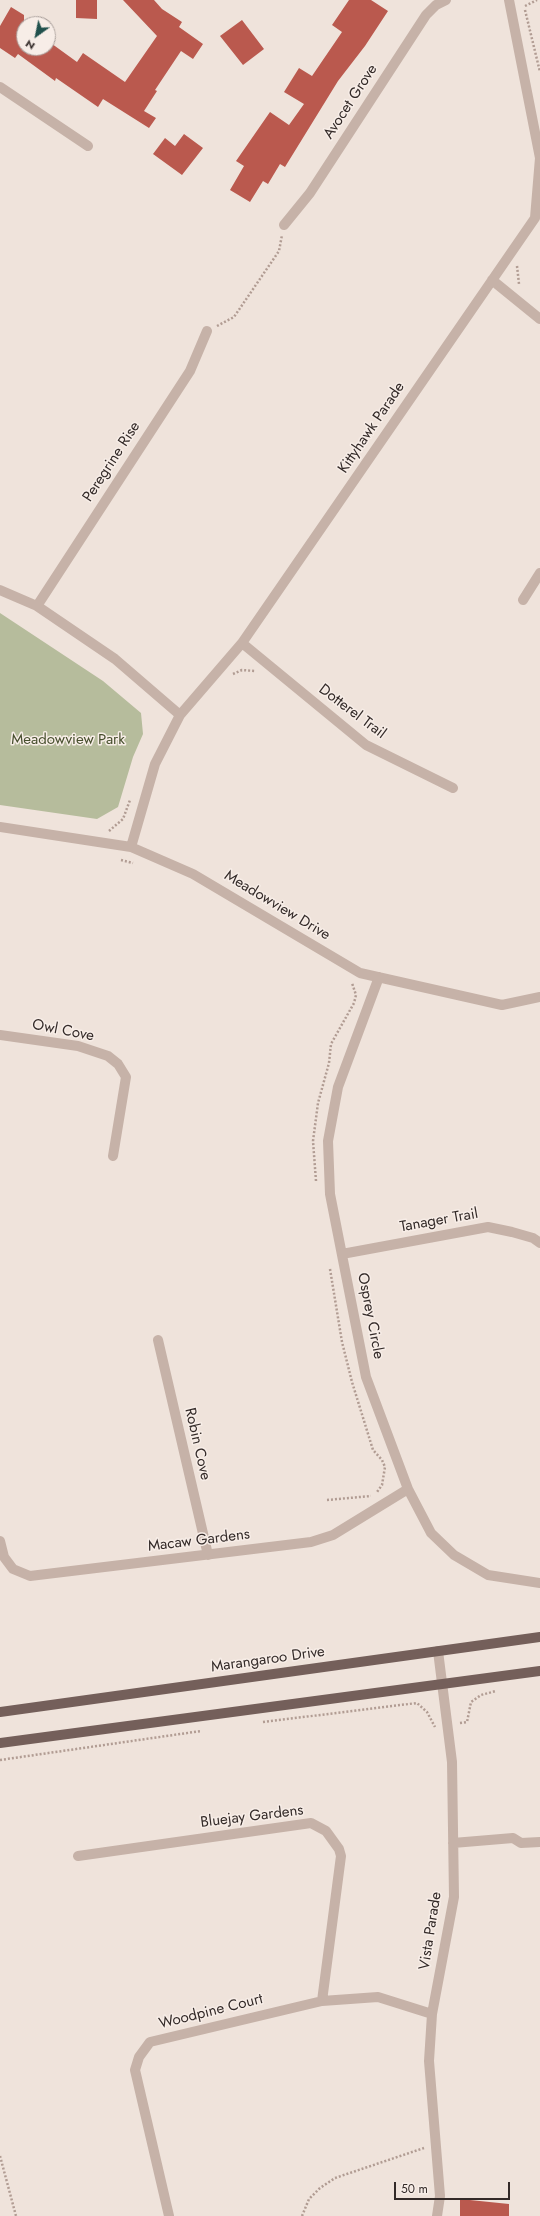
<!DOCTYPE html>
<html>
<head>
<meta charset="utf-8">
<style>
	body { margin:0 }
	#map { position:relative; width:540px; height:2216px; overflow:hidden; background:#efe3db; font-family:Jost,sans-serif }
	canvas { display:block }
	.north { position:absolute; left:16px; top:16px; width:40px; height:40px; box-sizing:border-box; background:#f7ede7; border:1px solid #a99f9b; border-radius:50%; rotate:213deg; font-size:11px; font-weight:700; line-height:16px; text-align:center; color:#332a28 }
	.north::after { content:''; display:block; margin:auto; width:14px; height:18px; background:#21514d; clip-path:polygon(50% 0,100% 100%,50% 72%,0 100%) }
	.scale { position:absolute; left:394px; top:2182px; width:116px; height:18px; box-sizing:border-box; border:2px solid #332a28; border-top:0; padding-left:5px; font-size:12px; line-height:14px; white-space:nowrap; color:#332a28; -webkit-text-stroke:3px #f7ede7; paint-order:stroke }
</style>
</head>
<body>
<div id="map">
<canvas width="540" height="2216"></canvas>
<div class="north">N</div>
<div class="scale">50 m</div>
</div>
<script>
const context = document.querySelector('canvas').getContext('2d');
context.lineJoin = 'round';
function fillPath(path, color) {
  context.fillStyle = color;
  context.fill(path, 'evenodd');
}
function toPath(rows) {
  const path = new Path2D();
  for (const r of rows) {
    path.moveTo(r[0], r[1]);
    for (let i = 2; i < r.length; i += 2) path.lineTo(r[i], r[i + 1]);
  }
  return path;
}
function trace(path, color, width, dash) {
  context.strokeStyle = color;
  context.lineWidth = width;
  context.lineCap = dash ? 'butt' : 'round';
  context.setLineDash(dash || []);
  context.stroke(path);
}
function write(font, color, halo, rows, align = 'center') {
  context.font = font + ' Jost,sans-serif';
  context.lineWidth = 3;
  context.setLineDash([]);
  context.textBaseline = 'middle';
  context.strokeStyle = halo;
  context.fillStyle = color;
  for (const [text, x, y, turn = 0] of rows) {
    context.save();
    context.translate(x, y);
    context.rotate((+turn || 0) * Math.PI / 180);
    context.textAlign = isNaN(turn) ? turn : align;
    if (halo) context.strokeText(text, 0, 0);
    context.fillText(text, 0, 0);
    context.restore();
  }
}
const green = toPath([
	[0,613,103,681,141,713,143,734,133,757,118,807,97,819,0,805]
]);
const building = toPath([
	[76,0,97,0,97,19,76,18],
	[123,0,154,0,162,9,182,22,179,27,203,44,193,59,181,51,155,90,157,91,144,111,156,118,149,128,103,99,98,107,56,78,55,81,18,54,15,58,0,48,0,26,11,7,24,15,24,48,48,48,48,41,77,62,83,53,125,82,157,36],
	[349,0,371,0,388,11,365,46,338,81,285,167,280,164,268,184,263,181,250,202,230,190,244,166,236,161,270,112,289,125,304,104,284,92,299,68,312,76,342,32,332,25],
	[242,20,264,49,243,65,220,36],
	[184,134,203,148,182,175,153,154,165,138,175,146],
	[460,2199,509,2204,509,2216,460,2216]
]);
const path = toPath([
	[525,6,537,0],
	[525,10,540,72],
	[517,266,519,284],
	[217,326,234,317,279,251,282,235],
	[233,674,242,670,255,671],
	[109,831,123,819,130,800],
	[121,860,133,863],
	[316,1181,313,1141,318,1103,329,1063,331,1044,354,1003,356,995,352,983],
	[330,1269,342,1342,352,1382,373,1450,382,1460,385,1467,382,1485,377,1492],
	[327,1500,371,1496],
	[263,1722,417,1703,427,1712,435,1727],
	[460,1723,467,1722,471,1702,481,1695,496,1691],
	[0,1760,201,1731],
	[0,2156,16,2216],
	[302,2216,309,2199,320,2188,335,2178,424,2148]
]);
const minor = toPath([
	[0,87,88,146],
	[284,225,310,193,426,15,436,5,446,0],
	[492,280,540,319],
	[0,590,37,606,115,659,180,715],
	[523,600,540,573],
	[37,606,190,371,207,331],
	[242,643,366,745,453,788],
	[0,827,131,847,193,874,360,973,502,1005,540,997],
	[131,847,155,764,180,715,242,643,535,218,540,158,509,0],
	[379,977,338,1087,328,1141,330,1194,366,1377,408,1489,431,1533,454,1555,488,1575,540,1583],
	[0,1035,78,1046,108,1056,118,1064,126,1077,113,1156],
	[342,1254,488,1227,512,1232,533,1238,540,1243],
	[158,1340,208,1555],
	[0,1541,4,1557,13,1569,30,1576,311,1542,333,1535,408,1489],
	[453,1843,513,1838,521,1843,540,1842],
	[78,1856,311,1823,326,1831,339,1849,341,1856,322,2001],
	[169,2216,135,2070,139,2057,150,2042,322,2001,378,1997,432,2014],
	[437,2216,440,2196,429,2061,432,2014,454,1897,452,1762,438,1651]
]);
const major = toPath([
	[0,1712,540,1637],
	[0,1743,540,1671]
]);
const streetNames = [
	["Avocet Grove",351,102,-57],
	["Kittyhawk Parade",372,428,-56],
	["Peregrine Rise",112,462,-57],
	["Dotterel Trail",352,712,37],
	["Meadowview Drive",277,906,31],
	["Owl Cove",63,1031,11],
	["Tanager Trail",439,1221,-10],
	["Osprey Circle",370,1316,79],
	["Robin Cove",197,1444,77],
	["Macaw Gardens",199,1541,-7],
	["Marangaroo Drive",268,1660,-8],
	["Bluejay Gardens",252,1817,-7],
	["Vista Parade",431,1931,-81],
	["Woodpine Court",211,2012,-14]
];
const parkNames = [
	["Meadowview Park",68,740]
];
fillPath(green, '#b6bc9c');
fillPath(building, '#ba594e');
trace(path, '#b19c93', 2.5, [2, 2]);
trace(minor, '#c6b2a8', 10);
trace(major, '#745f5a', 10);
write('15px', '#332a28', '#f7ede7', streetNames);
write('15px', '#474f2e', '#f7ede7', parkNames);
</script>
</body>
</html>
